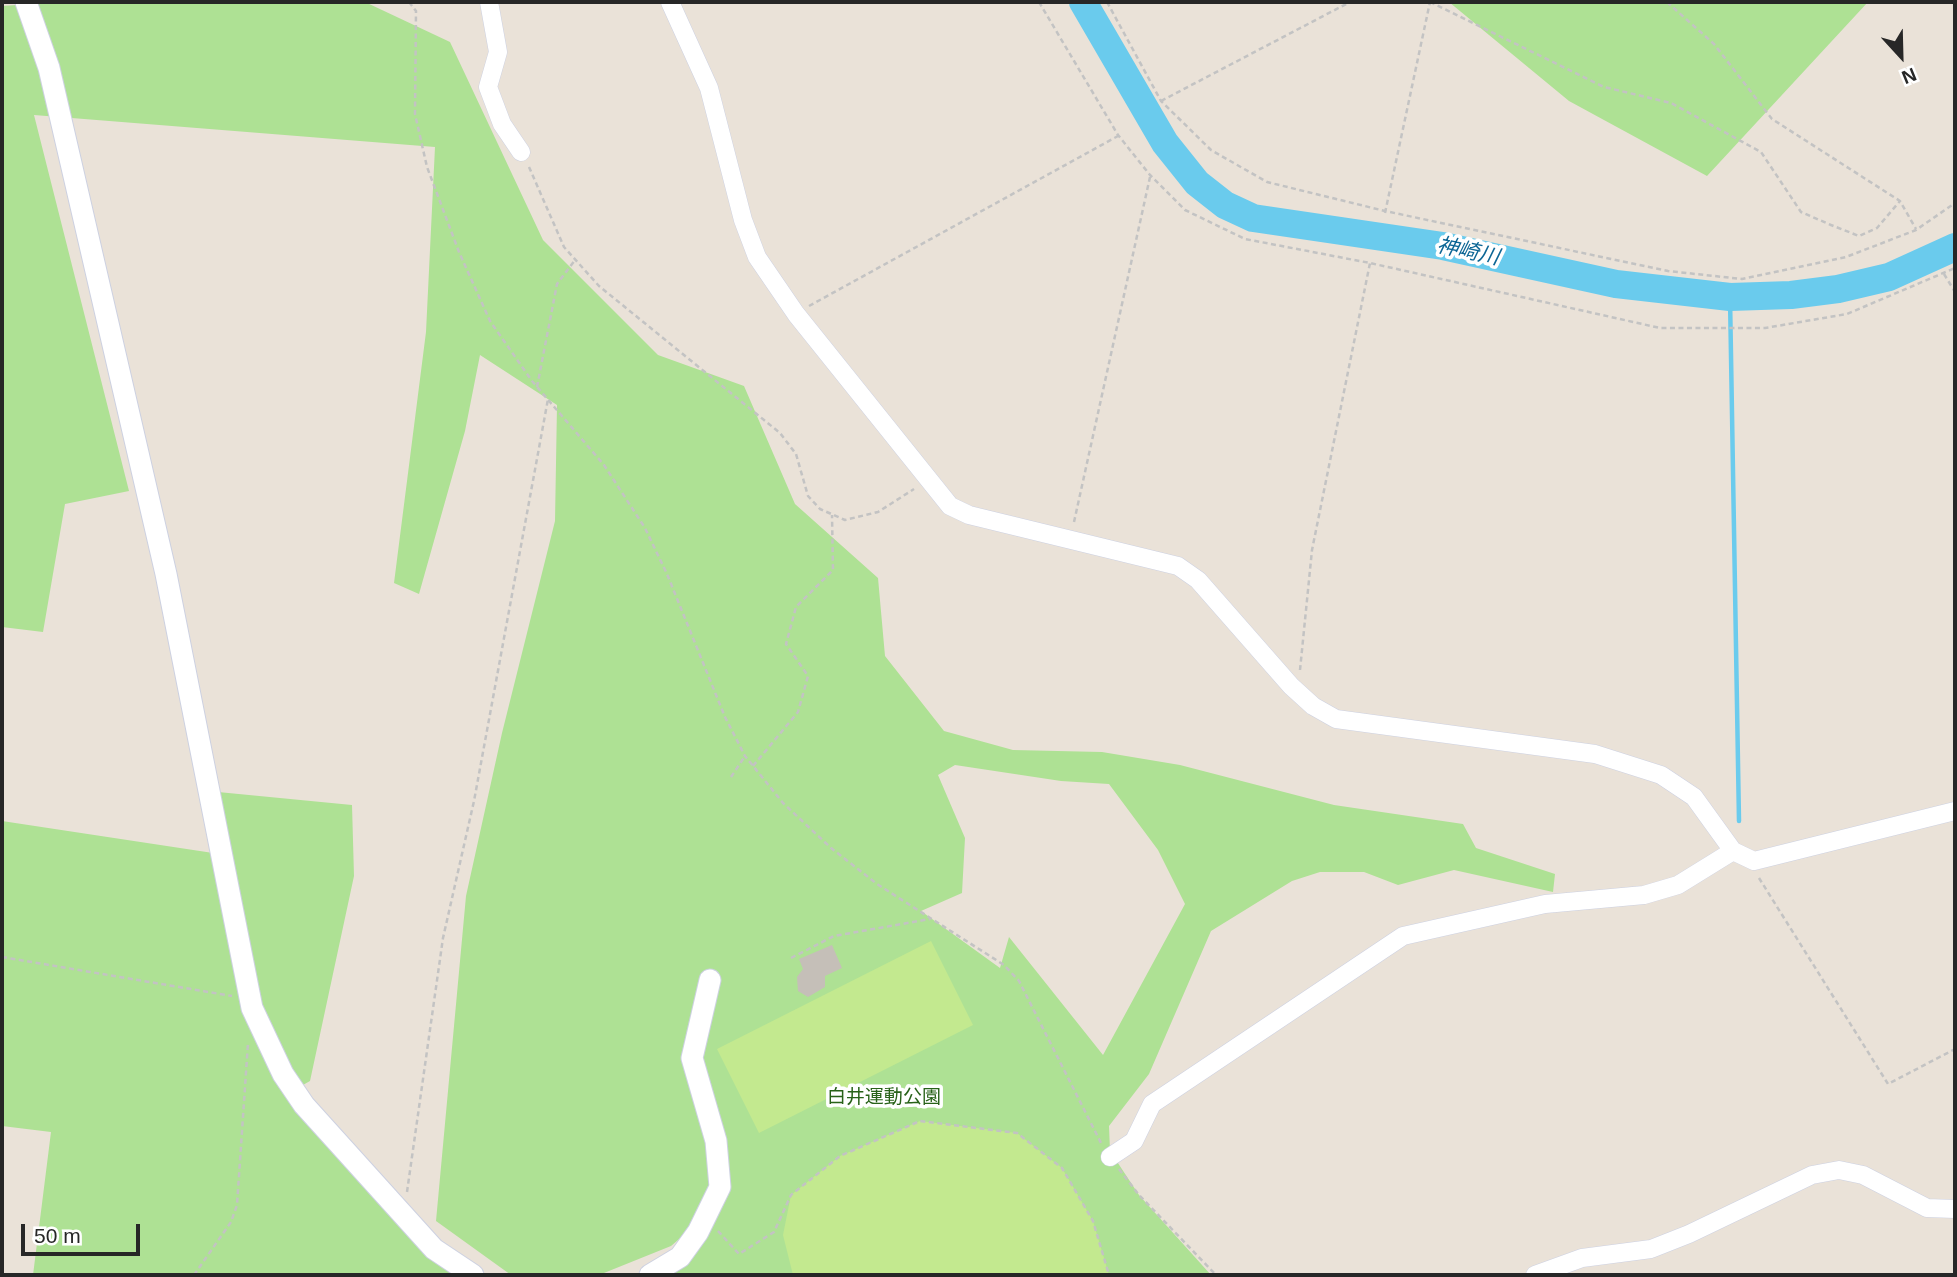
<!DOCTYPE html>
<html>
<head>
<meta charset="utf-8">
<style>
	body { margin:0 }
	#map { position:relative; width:1957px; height:1277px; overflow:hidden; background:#eae2d8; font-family:Helvetica,sans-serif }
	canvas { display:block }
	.frame { position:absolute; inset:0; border:4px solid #272727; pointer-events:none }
	.north { position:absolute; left:1866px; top:21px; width:70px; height:70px; -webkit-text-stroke:5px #fff; paint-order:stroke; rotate:158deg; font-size:19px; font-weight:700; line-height:28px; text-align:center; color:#272727 }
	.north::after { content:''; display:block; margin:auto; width:24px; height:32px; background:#272727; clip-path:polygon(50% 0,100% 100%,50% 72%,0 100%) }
	.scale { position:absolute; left:21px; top:1224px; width:119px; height:32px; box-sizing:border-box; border:4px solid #272727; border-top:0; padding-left:9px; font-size:21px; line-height:24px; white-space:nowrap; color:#272727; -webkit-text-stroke:5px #fff; paint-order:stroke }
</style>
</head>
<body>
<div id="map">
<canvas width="1957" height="1277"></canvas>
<div class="frame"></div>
<div class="north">N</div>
<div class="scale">50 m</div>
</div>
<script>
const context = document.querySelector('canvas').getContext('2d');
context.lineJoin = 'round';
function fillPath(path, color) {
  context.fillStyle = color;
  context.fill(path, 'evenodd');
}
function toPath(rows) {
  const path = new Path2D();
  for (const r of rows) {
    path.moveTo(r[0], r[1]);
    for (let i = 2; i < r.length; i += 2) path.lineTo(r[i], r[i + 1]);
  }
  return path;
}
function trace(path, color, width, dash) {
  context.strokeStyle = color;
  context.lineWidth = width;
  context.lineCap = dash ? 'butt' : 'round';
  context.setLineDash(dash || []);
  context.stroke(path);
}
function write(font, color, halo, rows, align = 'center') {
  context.font = font + ' Helvetica,"Noto Sans JP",sans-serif';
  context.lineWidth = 7;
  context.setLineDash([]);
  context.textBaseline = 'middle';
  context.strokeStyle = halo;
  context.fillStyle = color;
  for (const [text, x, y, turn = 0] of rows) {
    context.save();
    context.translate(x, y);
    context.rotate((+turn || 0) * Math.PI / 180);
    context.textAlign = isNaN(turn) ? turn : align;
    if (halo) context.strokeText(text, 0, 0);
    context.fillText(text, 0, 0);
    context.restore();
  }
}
const green = toPath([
	[62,2,365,2,450,42,543,240,658,355,744,386,795,504,878,578,885,656,944,731,1013,750,1102,752,1180,765,1334,805,1463,824,1476,848,1555,874,1553,892,1454,870,1398,885,1364,872,1320,872,1292,881,1211,931,1149,1074,1109,1126,1110,1151,1139,1195,1211,1275,650,1275,705,1217,671,1246,599,1275,511,1275,436,1221,466,896,502,733,555,521,557,405,480,355,465,431,419,594,394,583,426,332,435,147,34,115,129,491,65,504,43,632,2,627,2,6],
	[955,765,1061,781,1109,784,1158,850,1185,904,1103,1055,1009,937,1000,968,921,911,962,893,965,838,938,775],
	[1449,2,1868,2,1707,176,1569,101],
	[218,792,352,805,354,876,310,1081,294,1090,473,1275,33,1275,51,1132,2,1126,2,821,213,853]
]);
const pitch = toPath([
	[931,941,973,1025,759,1133,717,1049],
	[920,1121,1017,1133,1062,1168,1093,1221,1109,1275,793,1275,783,1235,791,1195,840,1156]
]);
const stream = toPath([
	[1730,297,1739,821]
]);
const river = toPath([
	[1083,2,1165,143,1197,183,1225,205,1253,218,1443,246,1616,284,1730,297,1791,295,1838,289,1889,277,1955,247]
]);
const building = toPath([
	[832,945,842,968,825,976,825,987,808,997,798,991,797,977,803,969,799,959]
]);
const path = toPath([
	[409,2,416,11,415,114,427,167,459,252,490,321,532,381,604,465,645,528,667,574,725,717,745,756,783,803,831,848,877,884,1004,965,1019,981,1101,1143],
	[1039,2,1118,135,1150,175,1185,210,1245,239,1370,263,1660,328,1765,328,1847,314,1955,268],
	[1107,2,1161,101,1211,150,1267,182,1385,211,1668,271,1742,279,1846,257,1916,230,1955,203],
	[1430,2,1604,87,1671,103,1761,152,1801,212,1831,225,1859,236,1877,228,1900,201],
	[1667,2,1714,44,1772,119,1900,201,1916,229],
	[1161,101,1350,2],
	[529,167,564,247,599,286,780,433,796,454,808,496,820,509,845,520,878,512,914,489],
	[1385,213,1430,2],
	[1944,274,1955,292],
	[809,306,1118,136],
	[537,387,557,284,575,260],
	[1074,522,1150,177],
	[1300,670,1312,550,1370,263],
	[753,766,798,712,808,676,786,644,796,607,833,570,832,515],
	[731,777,745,756],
	[1759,878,1888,1084,1955,1049],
	[2,957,232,996],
	[791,958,834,936,930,919],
	[1119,1169,1139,1195,1216,1275],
	[407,1192,443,938,474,801,548,399],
	[718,1231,739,1254,774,1232,791,1195,840,1156,920,1121,1017,1133,1062,1168,1093,1221,1109,1275],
	[194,1275,231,1222,237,1205,248,1043]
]);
const minor = toPath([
	[489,2,498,52,488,87,502,124,521,152],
	[670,2,709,88,743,220,757,257,796,314,950,506,969,515,1178,566,1198,580,1291,686,1313,706,1336,719,1595,754,1661,775,1694,797,1733,851,1754,861,1955,811],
	[1110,1157,1134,1141,1152,1104,1403,936,1545,904,1644,895,1678,885,1733,851],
	[1535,1275,1582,1258,1651,1249,1689,1234,1812,1175,1839,1170,1863,1175,1927,1208,1955,1209]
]);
const tertiary = toPath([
	[26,2,49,68,166,574,252,1008,283,1074,304,1105,434,1249,473,1275],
	[650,1275,680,1257,698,1232,720,1187,716,1141,692,1058,710,980]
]);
const parkNames = [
	["白井運動公園",884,1098]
];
const waterNames = [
	["神崎川",1468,252,12]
];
fillPath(green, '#aee194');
fillPath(pitch, '#c3e98f');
trace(stream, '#6acbed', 4.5);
trace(river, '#6acbed', 28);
fillPath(building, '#c5bfb8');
trace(minor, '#cdd1e1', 19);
trace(tertiary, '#cdd1e1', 23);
trace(path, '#c3c3c3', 2.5, [5, 3.5]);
trace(minor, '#fff', 18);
trace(tertiary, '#fff', 21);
write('19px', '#286219', '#fff', parkNames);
write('italic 21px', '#0d6695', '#fff', waterNames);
</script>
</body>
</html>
